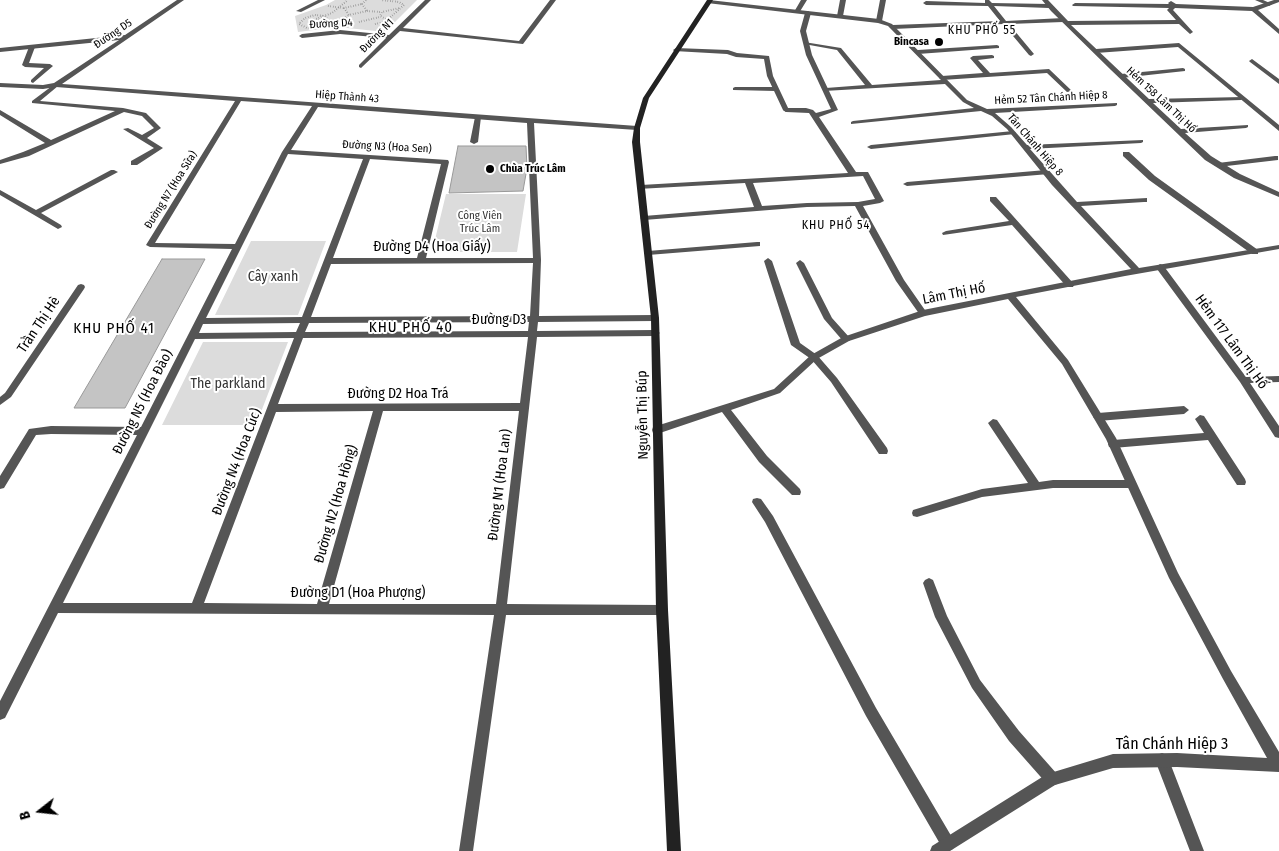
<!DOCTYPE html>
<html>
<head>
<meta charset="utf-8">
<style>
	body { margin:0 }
	#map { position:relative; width:1279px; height:851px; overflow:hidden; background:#fff; font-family:"Fira Sans Condensed",sans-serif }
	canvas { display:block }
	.north { position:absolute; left:15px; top:786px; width:50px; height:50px; -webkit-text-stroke:4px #fff; paint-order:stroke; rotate:254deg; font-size:14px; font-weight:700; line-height:20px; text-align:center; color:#000 }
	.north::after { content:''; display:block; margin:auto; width:18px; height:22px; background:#000; clip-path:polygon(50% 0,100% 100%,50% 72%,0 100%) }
</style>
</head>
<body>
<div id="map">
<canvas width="1279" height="851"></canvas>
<div class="north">B</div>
</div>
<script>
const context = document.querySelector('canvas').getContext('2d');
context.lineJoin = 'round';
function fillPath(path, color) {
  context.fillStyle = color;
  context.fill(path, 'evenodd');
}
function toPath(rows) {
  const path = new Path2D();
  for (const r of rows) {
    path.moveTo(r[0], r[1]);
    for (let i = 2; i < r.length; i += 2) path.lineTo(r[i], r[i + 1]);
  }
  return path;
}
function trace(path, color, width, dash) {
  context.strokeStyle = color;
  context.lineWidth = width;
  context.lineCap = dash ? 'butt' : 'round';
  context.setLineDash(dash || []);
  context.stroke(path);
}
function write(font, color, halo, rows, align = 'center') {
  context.font = font + ' "Fira Sans Condensed",sans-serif';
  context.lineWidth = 4;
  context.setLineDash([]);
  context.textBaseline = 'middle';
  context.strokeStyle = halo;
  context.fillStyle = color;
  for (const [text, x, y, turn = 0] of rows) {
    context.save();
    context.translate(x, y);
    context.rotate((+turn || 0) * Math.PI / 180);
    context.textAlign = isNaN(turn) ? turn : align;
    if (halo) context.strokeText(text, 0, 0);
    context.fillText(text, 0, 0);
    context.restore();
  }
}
const green = toPath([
	[335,0,417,0,385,32,338,27,298,32,295,16,326,5],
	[446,194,526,194,517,252,432,252],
	[251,241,326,241,298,315,215,315],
	[203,342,288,342,256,425,162,425]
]);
const building = toPath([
	[458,146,526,146,527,168,523,191,449,193,458,146],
	[162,259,205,259,125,408,74,408,162,259]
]);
const path = toPath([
	[362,4,366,0],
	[362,4,367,11,349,15,344,8,362,4],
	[328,6,344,8],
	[367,11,381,12],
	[315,15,324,16,330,21,326,25,317,28,307,28,299,24,305,18,315,15],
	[319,20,317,24,308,22,332,13,348,0],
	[388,20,380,16,382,12,400,8],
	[340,22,349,15],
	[359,22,380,17],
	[375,24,385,22,404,5,399,2,381,0]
]);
const lane = toPath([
	[801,0,807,0,799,13,795,13,794,12,801,0],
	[840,0,846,0,843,16,840,18,837,16,840,0],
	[880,0,886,0,882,21,879,23,876,21,880,0],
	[985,0,989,0,992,3,1049,4,1052,6,1049,8,994,6,1006,21,1063,18,1066,20,1063,22,1009,24,1034,54,1031,56,1029,55,1003,24,893,29,890,27,893,25,1000,21,988,6,926,5,923,3,926,1,985,3,985,0],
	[1255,0,1263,0,1272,4,1269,6,1255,0],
	[808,11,811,13,806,31,812,55,838,110,819,117,856,172,868,172,884,201,880,203,863,206,904,280,927,313,926,315,920,315,896,281,855,206,807,207,644,220,640,218,644,216,754,207,745,183,638,189,638,185,641,185,848,173,809,113,786,112,783,110,786,108,806,108,813,110,816,113,831,109,806,55,800,31,805,13,808,11],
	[863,176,875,199,858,202,807,203,762,206,753,183,863,176],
	[1179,43,1279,125,1279,131,1178,47,1096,53,1093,51,1096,49,1179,43],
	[32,45,35,47,29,63,50,64,53,66,33,83,31,82,31,80,44,68,25,67,22,65,29,47,32,45],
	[997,45,999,46,999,48,918,54,915,52,918,50,997,45],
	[992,55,994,56,994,58,978,60,990,73,1049,69,1072,91,1067,92,1047,73,942,80,939,78,942,76,983,73,970,58,973,56,992,55],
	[1183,68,1185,69,1185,71,1121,78,1118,76,1121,74,1183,68],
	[56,83,58,84,58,86,40,101,123,108,146,113,161,128,147,138,163,148,137,165,131,165,131,161,154,148,123,129,128,128,142,135,154,128,142,116,124,112,29,156,0,164,0,160,23,152,45,143,0,115,0,110,51,140,115,111,32,103,32,101,56,83],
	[735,87,775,87,778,89,775,91,733,90,733,88,735,87],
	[478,115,481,117,478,142,474,144,470,142,475,117,478,115],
	[1013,131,1016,133,1015,134,871,149,867,147,871,145,1013,131],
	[1123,152,1129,152,1155,176,1258,250,1258,254,1252,254,1149,180,1123,156,1123,152],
	[1275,156,1278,156,1278,160,1218,167,1214,165,1218,163,1275,156],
	[111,170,114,170,118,172,41,213,61,225,62,227,58,229,0,195,0,190,36,210,111,170],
	[1046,170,1050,172,1049,174,907,186,903,184,907,182,1046,170],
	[990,197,996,197,1073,283,1074,285,1073,287,1067,287,1012,225,943,235,942,233,946,231,1009,221,990,201,990,197],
	[757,242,760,242,760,246,648,255,644,253,648,251,757,242],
	[768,258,772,261,800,343,817,355,837,378,887,448,888,451,887,454,879,454,831,382,811,359,791,345,764,261,768,258],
	[800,260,804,263,832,318,849,337,851,339,849,341,843,341,824,319,796,263,800,260],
	[1160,264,1163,265,1246,377,1279,376,1279,382,1250,383,1279,426,1279,438,1275,437,1240,382,1157,269,1156,267,1160,264],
	[1184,406,1189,410,1184,414,1098,421,1093,417,1098,413,1184,406],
	[1200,415,1204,416,1245,479,1246,482,1245,485,1237,485,1208,440,1113,448,1109,447,1108,444,1109,441,1113,440,1204,433,1195,419,1200,415],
	[993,419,997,420,1039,482,1053,480,1131,480,1135,481,1136,484,1135,487,1131,488,1053,488,982,497,917,517,913,516,912,513,913,510,982,489,1028,483,988,423,993,419],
	[757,498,761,499,773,516,876,708,953,839,955,844,953,849,948,851,943,849,866,716,765,522,752,502,753,499,757,498],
	[929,578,933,580,947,616,980,680,1019,731,1057,774,1059,779,1057,784,1052,786,1047,784,1009,741,972,688,935,617,923,583,925,580,929,578],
	[1162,753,1167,755,1204,851,1190,851,1155,760,1157,755,1162,753]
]);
const street = toPath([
	[177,0,184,0,62,84,637,126,640,128,637,130,534,123,541,260,539,316,655,315,659,318,655,321,538,322,537,331,655,330,660,333,655,336,537,337,507,604,662,605,666,606,668,610,666,614,662,615,506,615,473,851,459,851,494,615,58,613,5,718,0,720,0,701,137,435,51,434,36,435,4,488,0,489,0,476,29,429,51,426,141,427,232,249,150,247,146,245,235,101,56,87,43,89,0,87,0,83,43,85,54,83,119,40,0,52,0,48,125,35,177,0],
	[241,101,312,106,282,152,235,244,155,243,241,101],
	[318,107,527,123,533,258,426,258,449,162,448,160,291,150,318,107],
	[288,154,363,159,302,317,206,318,288,154],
	[370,159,441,164,417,258,333,258,370,159],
	[533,263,530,316,311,317,331,264,533,263],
	[529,322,528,331,305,332,309,323,529,322],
	[300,323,296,332,199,333,203,324,300,323],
	[528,337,520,403,278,404,303,338,528,337],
	[294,338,192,603,63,603,195,339,294,338],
	[373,411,317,604,204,603,276,412,373,411],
	[383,411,519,411,496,604,329,604,383,411],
	[318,0,325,0,301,12,296,11,318,0],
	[425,0,431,0,403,28,519,41,550,0,556,0,523,44,400,31,361,68,359,67,359,65,386,38,340,34,302,38,299,36,302,34,340,30,389,35,425,0],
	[709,0,879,19,892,24,967,100,987,109,1117,103,1117,105,1115,106,995,113,1011,127,1027,145,1143,140,1143,142,1141,143,1030,149,1077,202,1147,198,1147,202,1144,202,1081,206,1139,268,1279,245,1279,249,1125,276,1016,297,1068,360,1116,438,1178,573,1231,671,1279,752,1279,772,1177,767,1113,768,1055,785,950,851,930,851,932,846,1047,774,1113,754,1177,753,1267,758,1223,679,1169,578,1106,439,1062,364,1008,299,925,316,849,341,817,359,780,393,731,410,767,456,800,489,801,492,800,495,792,495,759,462,722,412,657,434,653,433,652,430,653,427,774,389,811,355,843,337,923,310,1131,269,1052,185,1007,129,992,116,981,111,851,124,851,122,853,121,974,108,963,102,945,84,824,91,823,90,826,88,865,85,837,50,804,44,804,42,841,48,872,85,941,80,888,26,878,23,707,3,707,1,709,0],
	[1042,0,1048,0,1068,21,1176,20,1167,10,1169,8,1073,6,1072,5,1075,3,1169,4,1168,3,1171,1,1176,4,1253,7,1274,0,1279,0,1279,2,1258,10,1279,29,1279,34,1252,11,1175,8,1173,10,1193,32,1190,34,1179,24,1071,25,1149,99,1243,97,1244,98,1241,100,1153,103,1181,129,1248,125,1248,127,1246,128,1185,133,1211,156,1240,174,1279,192,1279,197,1234,178,1205,160,1111,70,1051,11,1042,0],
	[676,48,728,50,737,53,769,56,773,76,789,110,786,112,783,110,767,76,764,59,736,57,727,54,674,51,673,50,676,48],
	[1252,59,1279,79,1279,84,1250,62,1249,61,1252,59],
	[81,284,84,285,85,287,84,289,11,397,0,405,0,397,5,393,78,285,81,284]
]);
const secondary = toPath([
	[707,0,713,0,649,98,640,128,640,142,659,318,668,610,681,851,667,851,656,610,651,318,632,142,634,128,643,98,707,0]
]);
const markers = [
	[939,42,5,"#000"],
	[490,169,5,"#000"]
];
const farStreetnames = [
	["Đường D4",331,24,-3],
	["Đường D5",113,34,-34],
	["Đường N1",377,36,-45],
	["Hiệp Thành 43",347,97,4],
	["Hẻm 52 Tân Chánh Hiệp 8",1051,98,-3],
	["Hẻm 158 Lâm Thị Hố",1161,100,43],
	["Tân Chánh Hiệp 8",1035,145,49],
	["Đường N3 (Hoa Sen)",387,147,3],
	["Đường N7 (Hoa Sữa)",171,190,-58]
];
const farPoinames = [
	["Bincasa",929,42],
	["Chùa Trúc Lâm",500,169,"left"]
];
const farParknames = [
	["Công Viên",480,216],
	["Trúc Lâm",480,229]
];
const farNeighbourhoodnames = [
	["KHU PHỐ 55",982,31],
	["KHU PHỐ 54",836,226]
];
const streetNames = [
	["Đường D4 (Hoa Giấy)",432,247],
	["Lâm Thị Hố",954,294,-11],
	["Đường D3",499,320],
	["Trần Thị Hè",39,325,-56],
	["Hẻm 117 Lâm Thị Hố",1231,342,54],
	["Đường D2 Hoa Trá",398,394],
	["Đường N5 (Hoa Đào)",143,402,-63],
	["Nguyễn Thị Búp",643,415,-91],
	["Đường N4 (Hoa Cúc)",237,462,-69],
	["Đường N1 (Hoa Lan)",500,485,-83],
	["Đường N2 (Hoa Hồng)",336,504,-74],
	["Đường D1 (Hoa Phượng)",358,593]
];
const parkNames = [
	["Cây xanh",273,277],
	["The parkland",228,384]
];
const neighbourhoodNames = [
	["KHU PHỐ 40",411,328],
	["KHU PHỐ 41",114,329]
];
const nearStreetnames = [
	["Tân Chánh Hiệp 3",1172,745]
];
fillPath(green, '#dcdcdc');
fillPath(building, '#c4c4c4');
trace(building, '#999', 1);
trace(path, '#777', 2, [0.5, 2]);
fillPath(lane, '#555');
fillPath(street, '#555');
fillPath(secondary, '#222');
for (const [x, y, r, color] of markers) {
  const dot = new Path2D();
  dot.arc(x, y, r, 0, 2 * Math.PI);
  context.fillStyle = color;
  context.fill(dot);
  trace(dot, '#fff', 2);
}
write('11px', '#000', '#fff', farStreetnames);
write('bold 11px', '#000', '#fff', farPoinames, 'right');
write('11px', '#333', '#fff', farParknames);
context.letterSpacing = '1px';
write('12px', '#000', '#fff', farNeighbourhoodnames);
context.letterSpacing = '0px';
write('14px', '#000', '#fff', streetNames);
write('14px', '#333', '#fff', parkNames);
context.letterSpacing = '1px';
write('15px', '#000', '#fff', neighbourhoodNames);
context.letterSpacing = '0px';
write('16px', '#000', '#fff', nearStreetnames);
</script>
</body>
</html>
